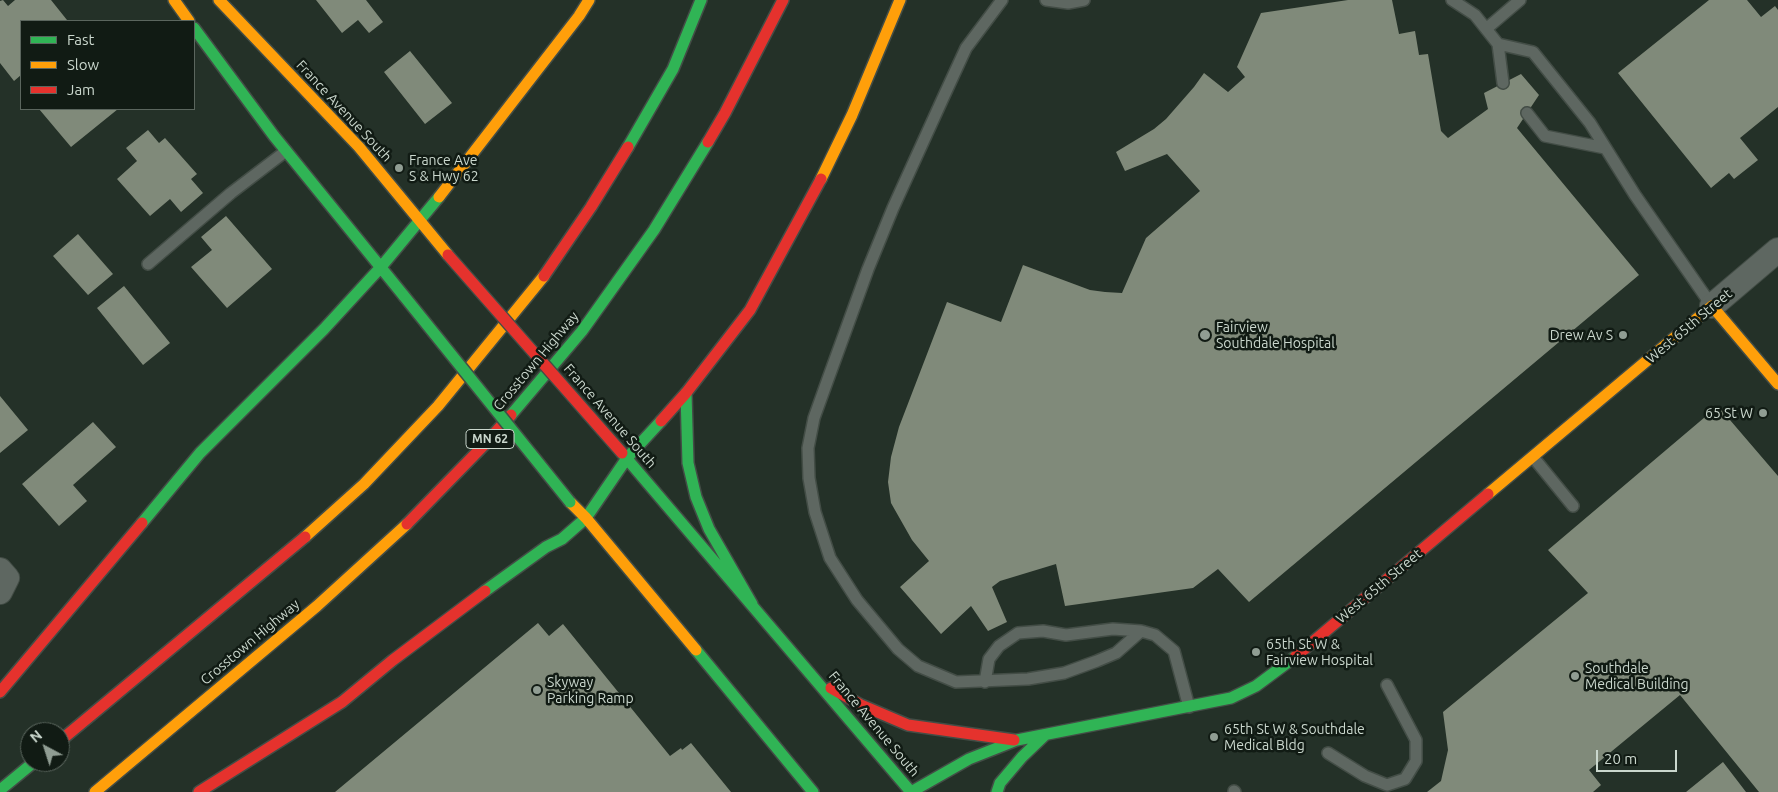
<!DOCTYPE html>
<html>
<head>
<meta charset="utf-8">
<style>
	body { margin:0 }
	#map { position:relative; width:1778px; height:792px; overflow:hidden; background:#243128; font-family:Ubuntu,sans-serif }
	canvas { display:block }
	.legend { position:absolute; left:20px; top:20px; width:175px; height:90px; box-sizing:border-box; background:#111b14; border:1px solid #5b665e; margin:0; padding:6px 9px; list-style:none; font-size:15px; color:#cad7cd }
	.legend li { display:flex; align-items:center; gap:10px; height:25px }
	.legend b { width:25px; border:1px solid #5b665e }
	.north { position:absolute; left:20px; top:722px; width:50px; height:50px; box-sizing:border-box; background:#111b14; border:1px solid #5b665e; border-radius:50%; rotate:320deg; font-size:14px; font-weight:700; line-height:20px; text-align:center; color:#cad7cd }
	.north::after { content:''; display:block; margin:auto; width:18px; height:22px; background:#909d93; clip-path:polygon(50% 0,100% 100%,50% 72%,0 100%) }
	.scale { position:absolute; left:1596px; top:750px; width:81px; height:22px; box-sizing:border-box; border:2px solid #cad7cd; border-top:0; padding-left:6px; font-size:15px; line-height:18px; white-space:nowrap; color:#cad7cd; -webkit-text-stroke:4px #111b14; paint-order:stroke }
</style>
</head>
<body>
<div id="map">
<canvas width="1778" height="792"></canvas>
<ul class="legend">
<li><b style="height:6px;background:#30b455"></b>Fast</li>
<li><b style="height:6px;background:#ff9f0a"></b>Slow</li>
<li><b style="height:6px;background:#e5322d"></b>Jam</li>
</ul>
<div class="north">N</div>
<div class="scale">20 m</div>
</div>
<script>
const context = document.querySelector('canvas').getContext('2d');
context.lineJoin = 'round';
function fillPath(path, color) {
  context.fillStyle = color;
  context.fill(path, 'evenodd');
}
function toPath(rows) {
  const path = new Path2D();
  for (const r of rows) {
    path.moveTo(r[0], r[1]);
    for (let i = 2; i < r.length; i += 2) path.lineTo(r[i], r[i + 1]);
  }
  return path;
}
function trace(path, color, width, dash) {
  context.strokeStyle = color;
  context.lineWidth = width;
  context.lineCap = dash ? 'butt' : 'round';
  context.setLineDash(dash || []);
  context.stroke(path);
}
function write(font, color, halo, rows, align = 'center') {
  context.font = font + ' Ubuntu,sans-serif';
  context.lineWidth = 5;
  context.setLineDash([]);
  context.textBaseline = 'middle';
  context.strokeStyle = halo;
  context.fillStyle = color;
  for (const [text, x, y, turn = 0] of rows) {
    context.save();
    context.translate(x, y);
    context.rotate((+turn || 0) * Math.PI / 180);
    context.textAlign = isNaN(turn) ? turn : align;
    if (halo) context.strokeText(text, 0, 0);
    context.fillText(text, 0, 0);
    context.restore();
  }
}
const building = toPath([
	[3,0,8,6,15,0,51,0,67,20,65,21,21,21,21,75,14,81,0,63,0,1],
	[316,0,366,0,383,22,369,33,358,20,342,33],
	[1348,0,1392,0,1399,34,1415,31,1419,55,1428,54,1441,131,1448,138,1488,109,1484,93,1521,74,1539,95,1517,128,1639,275,1249,602,1218,569,1193,588,1065,606,1056,564,1000,581,992,587,1007,622,988,631,971,606,941,634,900,587,929,561,912,540,891,503,888,482,891,457,899,427,947,302,1001,322,1023,265,1090,290,1105,292,1122,293,1146,238,1200,191,1167,154,1125,171,1116,152,1154,129,1166,119,1194,87,1204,73,1228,92,1245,77,1237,67,1261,13],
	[1709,0,1747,0,1761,17,1775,6,1778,10,1778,107,1740,138,1758,160,1734,179,1729,173,1711,188,1618,73],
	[410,51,452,103,425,124,384,72],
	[39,109,118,109,71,147],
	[148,130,159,143,165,138,197,174,191,179,203,193,181,212,170,199,150,216,117,179,137,161,126,148],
	[226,216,272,269,227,308,191,267,212,250,201,237],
	[78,234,113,274,88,295,53,256],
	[124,286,170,343,143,365,97,308],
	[0,396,28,430,0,453],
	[1718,406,1778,476,1778,792,1759,792,1680,695,1589,770,1601,785,1593,792,1427,792,1441,781,1448,750,1443,712,1588,593,1548,550],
	[93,422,116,447,73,485,87,501,59,526,22,484],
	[538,623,549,636,563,624,670,756,681,748,682,750,691,743,731,792,335,792],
	[1723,762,1746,792,1686,792]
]);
const lane = toPath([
	[1002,0,966,48,943,98,893,208,868,269,828,379,814,418,808,448,809,478,815,512,830,558,857,600,898,649,918,666,956,682,1028,679,1064,673,1097,661,1116,653,1141,631,1155,635,1174,651,1189,707],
	[1046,0,1068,3,1084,0],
	[1452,0,1475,15,1498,44,1533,52,1590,123,1635,195,1712,306],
	[1486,29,1520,0],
	[1498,44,1503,83],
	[1527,113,1545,136,1605,148],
	[148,264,231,193,286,151],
	[1533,457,1573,506],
	[985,682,989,659,999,646,1018,633,1043,631,1066,635,1113,629,1141,631],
	[1328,753,1365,776,1387,785,1405,779,1416,761,1416,740,1387,685],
	[1234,791,1235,792]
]);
const street = toPath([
	[1712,306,1778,250],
	[0,570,7,578,0,592]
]);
const fast = toPath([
	[194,28,274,136,404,296],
	[628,147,673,69,701,0],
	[686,393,688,463,696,497,709,529,752,604],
	[511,415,582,331,654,230,708,142],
	[622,453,911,792],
	[142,523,200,453,324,329,381,267,439,197],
	[485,591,546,547,562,539,586,518,627,458,661,421],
	[696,650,813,792],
	[0,790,34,762],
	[911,792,969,759,1017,740,1231,698,1256,686,1295,657],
	[997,792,1000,783,1022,757,1045,735]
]);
const slow = toPath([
	[174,0,189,21],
	[219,0,359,147,448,255],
	[821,179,852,115,900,0],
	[439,197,579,16,589,0],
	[1488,494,1712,306,1778,384],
	[570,502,586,518,696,650],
	[305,537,364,484,438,406,544,276],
	[95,792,317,606,407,524]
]);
const jam = toPath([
	[708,142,725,113,783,0],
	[544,276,591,207,628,147],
	[661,421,686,393,750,310,821,179],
	[407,524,486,443,511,415],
	[1295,657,1488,494],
	[831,688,861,705,908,725,1014,740],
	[0,692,142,523],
	[60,741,305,537],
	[199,792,342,702,393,660,485,591]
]);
const fastBridge = toPath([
	[404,296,570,502]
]);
const jamBridge = toPath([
	[448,255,622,453]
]);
const markers = [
	[399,168,5,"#909d93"],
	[1205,335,6,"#909d93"],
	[1623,335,5,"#909d93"],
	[1763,413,5,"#909d93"],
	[1256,652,5,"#909d93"],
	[1575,676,5,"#909d93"],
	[537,690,5,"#909d93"],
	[1214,737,5,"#909d93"]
];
const shields = [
	[490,439,48]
];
const shieldNames = [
	["MN 62",490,439]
];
const streetNames = [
	["France Avenue South",344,111,47],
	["West 65th Street",1689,326,-40],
	["Crosstown Highway",536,361,-50],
	["France Avenue South",610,416,49],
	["West 65th Street",1379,586,-40],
	["Crosstown Highway",250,642,-40],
	["France Avenue South",874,724,50]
];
const poiNames = [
	["France Ave",409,160],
	["S & Hwy 62",409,176],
	["Fairview",1216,327],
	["Southdale Hospital",1216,343],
	["Drew Av S",1613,335,"right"],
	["65 St W",1753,413,"right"],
	["65th St W &",1266,644],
	["Fairview Hospital",1266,660],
	["Southdale",1585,668],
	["Medical Building",1585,684],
	["Skyway",547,682],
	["Parking Ramp",547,698],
	["65th St W & Southdale",1224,729],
	["Medical Bldg",1224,745]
];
fillPath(building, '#808a7a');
trace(lane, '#434d46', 14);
trace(street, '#434d46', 26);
trace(fast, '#434d46', 14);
trace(slow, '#434d46', 14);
trace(jam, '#434d46', 14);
trace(lane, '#5e6761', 11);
trace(street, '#5e6761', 24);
trace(fast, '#30b455', 11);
trace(slow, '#ff9f0a', 11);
trace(jam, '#e5322d', 11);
trace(fastBridge, '#434d46', 14, []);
trace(jamBridge, '#434d46', 14, []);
trace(fastBridge, '#30b455', 11);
trace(jamBridge, '#e5322d', 11);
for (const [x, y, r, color] of markers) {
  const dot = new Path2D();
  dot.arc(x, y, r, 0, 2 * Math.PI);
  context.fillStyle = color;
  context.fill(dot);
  trace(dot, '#111b14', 2);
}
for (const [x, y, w] of shields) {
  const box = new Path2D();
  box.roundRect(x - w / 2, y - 9.5, w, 19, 4);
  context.fillStyle = '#111b14';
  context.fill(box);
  trace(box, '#cad7cd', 1);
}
write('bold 12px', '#cad7cd', null, shieldNames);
write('14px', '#cad7cd', '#111b14', streetNames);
write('14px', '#cad7cd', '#111b14', poiNames, 'left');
</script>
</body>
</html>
